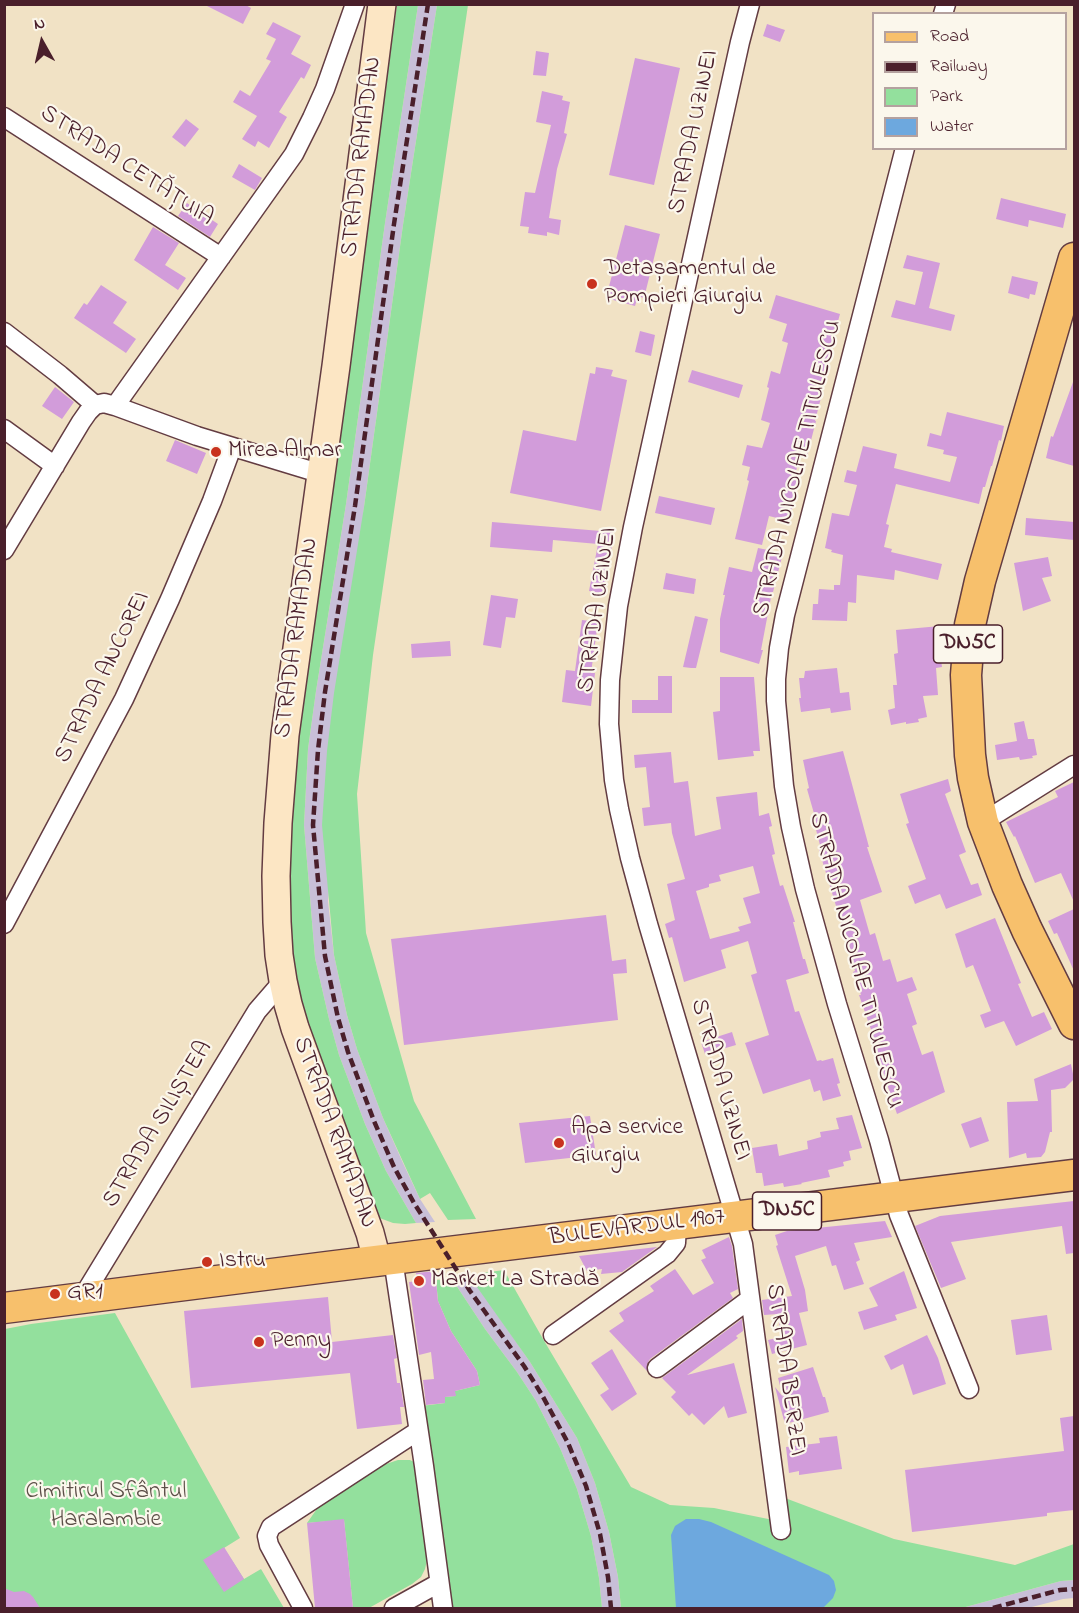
<!DOCTYPE html>
<html>
<head>
<meta charset="utf-8">
<style>
	body { margin:0 }
	#map { position:relative; width:1079px; height:1613px; overflow:hidden; background:#f1e2c5; font-family:"Indie Flower",sans-serif }
	canvas { display:block }
	.frame { position:absolute; inset:0; border:6px solid #4a1f2b; pointer-events:none }
	.legend { position:absolute; left:872px; top:12px; width:195px; height:138px; box-sizing:border-box; background:#fbf7ec; border:2px solid #b4a19f; margin:0; padding:8px 10px; list-style:none; font-size:18px; color:#4a1f2b }
	.legend li { display:flex; align-items:center; gap:12px; height:30px }
	.legend b { width:30px; border:2px solid #b4a19f }
	.north { position:absolute; left:12px; top:12px; width:60px; height:60px; -webkit-text-stroke:4px #fbf7ec; paint-order:stroke; rotate:352deg; font-size:16px; font-weight:700; line-height:24px; text-align:center; color:#4a1f2b }
	.north::after { content:''; display:block; margin:auto; width:21px; height:27px; background:#4a1f2b; clip-path:polygon(50% 0,100% 100%,50% 72%,0 100%) }
</style>
</head>
<body>
<div id="map">
<canvas width="1079" height="1613"></canvas>
<div class="frame"></div>
<ul class="legend">
<li><b style="height:8px;background:#f7c06c"></b>Road</li>
<li><b style="height:8px;background:#4a1f2b"></b>Railway</li>
<li><b style="height:16px;background:#93e09d"></b>Park</li>
<li><b style="height:16px;background:#6da8de"></b>Water</li>
</ul>
<div class="north">N</div>
</div>
<script>
const context = document.querySelector('canvas').getContext('2d');
context.lineJoin = 'round';
function fillPath(path, color) {
  context.fillStyle = color;
  context.fill(path, 'evenodd');
}
function toPath(rows) {
  const path = new Path2D();
  for (const r of rows) {
    path.moveTo(r[0], r[1]);
    for (let i = 2; i < r.length; i += 2) path.lineTo(r[i], r[i + 1]);
  }
  return path;
}
function trace(path, color, width, dash) {
  context.strokeStyle = color;
  context.lineWidth = width;
  context.lineCap = dash ? 'butt' : 'round';
  context.setLineDash(dash || []);
  context.stroke(path);
}
function write(font, color, halo, rows, align = 'center') {
  context.font = font + ' "Indie Flower",sans-serif';
  context.lineWidth = 4.5;
  context.setLineDash([]);
  context.textBaseline = 'middle';
  context.strokeStyle = halo;
  context.fillStyle = color;
  for (const [text, x, y, turn = 0] of rows) {
    context.save();
    context.translate(x, y);
    context.rotate((+turn || 0) * Math.PI / 180);
    context.textAlign = isNaN(turn) ? turn : align;
    if (halo) context.strokeText(text, 0, 0);
    context.fillText(text, 0, 0);
    context.restore();
  }
}
const industrial = toPath([
	[418,5,437,5,403,225,364,507,328,901,334,955,347,1015,357,1049,383,1118,403,1163,420,1199,435,1222,416,1223,386,1171,365,1124,339,1055,329,1019,315,958,304,825,308,749,316,691,346,504,385,223],
	[470,1275,530,1362,577,1438,595,1483,609,1532,618,1577,621,1608,602,1608,599,1578,591,1536,577,1489,560,1448,536,1401,517,1372,485,1329,452,1279],
	[1074,1580,1074,1598,1063,1599,1028,1608,962,1608,1061,1581]
]);
const green = toPath([
	[397,5,418,5,385,223,346,504,316,691,308,749,304,825,315,958,329,1019,339,1055,365,1124,386,1171,416,1223,405,1224,393,1223,377,1217,307,1025,295,980,288,921,293,773,303,682],
	[437,5,468,5,373,655,357,794,366,933,414,1101,476,1219,448,1220,430,1193,420,1199,383,1118,357,1049,347,1015,334,955,322,825,327,751,334,693,364,507,403,225],
	[504,1270,543,1339,631,1487,670,1505,714,1508,788,1523,785,1498,894,1539,1015,1565,1074,1544,1074,1580,1061,1581,962,1608,621,1608,618,1577,609,1532,595,1483,577,1438,530,1362,477,1287,486,1281,482,1273],
	[452,1279,485,1329,517,1372,536,1401,560,1448,577,1489,591,1536,599,1578,602,1608,447,1608,421,1406,445,1403,445,1397,455,1396,455,1391,480,1385,477,1371,451,1331,438,1301,436,1280],
	[115,1313,240,1538,224,1548,244,1579,261,1569,284,1608,5,1608,5,1329,31,1324],
	[398,1460,410,1460,414,1462,417,1469,427,1560,425,1569,421,1577,412,1584,369,1608,353,1608,344,1520,307,1523,319,1506,383,1465]
]);
const water = toPath([
	[686,1519,699,1519,711,1522,829,1575,834,1581,836,1590,833,1598,823,1608,676,1608,671,1535,675,1526]
]);
const building = toPath([
	[203,4,244,4,251,8,243,24],
	[273,22,301,36,291,54,311,65,304,79,301,77,279,112,287,117,269,148,258,141,255,147,242,139,257,116,233,102,240,90,250,96,271,61,266,59,276,39,266,34],
	[767,24,785,30,780,42,763,36],
	[536,51,549,53,546,76,533,75],
	[635,58,680,68,654,185,609,175],
	[542,91,563,96,562,100,570,102,564,133,567,134,557,169,549,218,561,220,559,235,547,232,547,236,528,233,529,227,520,226,525,192,535,193,551,125,536,122],
	[186,119,199,129,185,147,172,137],
	[239,164,262,178,255,190,232,177],
	[1001,198,1066,214,1063,228,1029,220,1028,227,996,219],
	[187,203,218,224,210,237,178,216],
	[625,225,660,234,644,298,638,296,635,306,606,298],
	[153,227,179,243,165,265,186,278,178,290,134,260],
	[907,255,940,263,929,308,955,315,951,331,891,317,896,300,915,305,923,272,903,268],
	[1012,276,1038,282,1035,295,1030,294,1029,299,1008,293],
	[101,285,127,302,113,323,136,339,126,353,74,318,84,303,87,305],
	[776,295,840,314,827,361,829,362,823,385,824,386,815,421,816,421,807,456,800,454,794,480,799,481,789,521,769,516,762,545,735,539,749,481,747,480,750,467,742,465,747,445,762,448,770,423,761,420,769,388,767,387,771,371,780,374,788,343,782,341,787,324,769,318],
	[640,331,655,335,651,356,635,352],
	[596,367,613,370,611,376,627,380,601,511,510,493,523,430,576,441,590,373,595,374],
	[692,370,743,385,739,398,688,382],
	[1073,382,1074,382,1074,466,1046,458,1051,436,1053,437],
	[55,387,74,402,62,419,42,406],
	[947,412,1004,426,1001,441,999,440,992,466,991,466,985,487,983,487,979,504,896,484,886,524,889,525,884,547,892,549,891,552,942,564,938,580,895,570,894,580,857,575,856,603,848,602,847,621,812,620,813,604,818,604,819,589,834,590,834,585,840,585,843,555,831,552,832,550,825,548,832,513,849,516,857,485,844,482,847,470,856,472,863,446,897,454,894,468,950,482,957,457,943,454,944,450,927,446,930,433,941,436],
	[175,440,206,453,197,474,166,461],
	[659,496,715,508,711,525,655,513],
	[1026,518,1074,522,1074,540,1025,535],
	[492,522,613,532,611,553,603,594,589,591,598,544,553,540,552,552,490,547],
	[758,548,783,553,773,592,772,592,761,650,763,650,759,664,720,652,720,619,725,595,723,595,729,567,752,572],
	[1048,557,1052,576,1042,578,1051,601,1023,611,1014,563],
	[666,573,696,579,694,594,663,589],
	[491,595,518,599,515,618,506,617,501,648,483,645],
	[695,616,708,619,696,668,691,668,683,667],
	[582,620,598,622,591,673,595,673,591,706,562,702,566,670,575,671],
	[940,626,942,643,939,644,942,667,936,668,938,695,923,696,927,717,918,719,919,722,906,724,906,722,891,725,888,710,895,708,893,685,897,685,894,654,898,653,896,630],
	[450,641,451,656,412,658,411,644],
	[837,668,840,693,849,692,851,710,831,713,830,708,801,712,799,698,801,698,799,678,804,678,805,671],
	[658,676,672,676,672,713,632,713,632,700,658,700],
	[720,677,754,677,760,751,753,751,754,756,718,760,713,712,720,711],
	[1024,721,1028,739,1034,739,1037,755,1032,756,1033,758,1020,760,1019,757,997,760,995,745,1017,741,1014,723],
	[843,751,869,847,867,847,882,892,860,900,870,935,875,933,883,961,890,959,897,982,912,977,917,990,907,994,917,1024,912,1026,922,1055,933,1051,945,1092,897,1114,882,1069,883,1069,875,1045,876,1044,859,995,861,995,853,972,855,971,847,942,819,850,821,849,813,818,815,817,807,789,809,788,803,760],
	[671,752,674,783,688,781,695,836,721,829,716,797,757,792,759,816,769,813,772,826,769,827,775,854,772,855,780,886,783,885,795,922,793,922,803,959,805,959,809,973,786,980,795,1012,799,1011,817,1061,821,1060,822,1061,833,1058,840,1083,837,1084,841,1096,823,1101,820,1090,814,1092,810,1079,763,1094,745,1043,769,1035,751,975,757,973,748,941,721,950,726,968,684,982,672,937,669,938,665,924,675,920,667,884,685,879,672,833,671,823,644,826,642,808,650,807,646,767,635,768,634,755],
	[753,866,760,893,743,898,751,923,738,927,740,931,710,939,696,891,709,887,709,884,721,881,719,875],
	[948,779,951,791,945,794,966,852,959,855,971,885,978,883,982,895,946,909,940,894,915,904,908,886,926,879,906,824,909,823,900,794],
	[1074,782,1074,902,1061,873,1035,883,1015,836,1014,837,1006,822,1058,797,1055,791],
	[1074,909,1074,971,1057,933,1054,934,1048,921],
	[606,915,612,961,626,959,627,973,613,974,618,1020,404,1045,391,939],
	[995,918,1021,983,1018,984,1032,1017,1044,1012,1052,1029,1016,1046,1004,1021,985,1028,980,1015,991,1011,973,965,966,968,955,934],
	[732,1032,736,1045,705,1054,701,1042],
	[1071,1064,1074,1079,1065,1088,1051,1090,1052,1132,1050,1132,1045,1152,1041,1157,1027,1158,1026,1153,1009,1158,1007,1102,1038,1101,1034,1079],
	[852,1115,862,1148,849,1151,851,1160,843,1162,844,1166,828,1170,830,1177,801,1183,802,1184,784,1187,783,1183,764,1186,762,1173,756,1173,752,1148,777,1144,779,1156,808,1149,807,1141,821,1137,820,1132,839,1129,836,1118],
	[590,1116,596,1155,525,1163,519,1123],
	[981,1117,989,1141,970,1148,961,1124],
	[1074,1201,1074,1253,1066,1254,1062,1226,951,1242,966,1279,941,1288,915,1226,940,1216],
	[885,1221,892,1237,854,1243,860,1260,856,1262,864,1284,844,1290,836,1265,832,1266,826,1246,795,1256,805,1290,808,1311,799,1313,807,1345,772,1354,768,1340,781,1337,778,1314,764,1315,762,1300,792,1296,776,1246,778,1245,775,1235,787,1231],
	[729,1237,732,1246,738,1289,730,1293,733,1298,650,1359,647,1364,647,1371,609,1331,624,1321,619,1313,654,1291,650,1286,675,1269,693,1295,714,1283,701,1260,706,1258,702,1250],
	[657,1247,622,1272,601,1274,602,1269,587,1271,579,1256],
	[435,1271,438,1301,451,1331,477,1371,480,1385,455,1391,456,1396,445,1397,445,1403,426,1405,423,1380,434,1379,431,1352,419,1355,409,1282,417,1281,416,1273],
	[904,1271,917,1308,895,1315,897,1320,864,1330,858,1312,878,1306,869,1288],
	[328,1297,332,1342,393,1335,397,1358,394,1359,397,1383,400,1383,404,1407,400,1407,402,1424,357,1429,350,1373,191,1388,184,1311],
	[1047,1315,1052,1350,1016,1355,1011,1320],
	[742,1319,743,1331,736,1336,738,1338,687,1375,734,1363,747,1413,728,1418,724,1406,704,1425,692,1413,689,1416,671,1397,676,1392,662,1378],
	[927,1335,938,1358,946,1384,913,1395,903,1364,891,1370,884,1356],
	[612,1349,637,1394,612,1411,600,1395,609,1389,591,1363],
	[813,1367,823,1397,825,1397,829,1412,785,1424,775,1387,783,1397,778,1378],
	[1074,1416,1074,1510,1047,1513,1047,1516,912,1532,905,1470,1064,1451,1060,1418],
	[837,1436,842,1469,799,1475,799,1471,789,1473,786,1447,820,1443,819,1438],
	[344,1519,353,1608,315,1608,307,1523],
	[224,1547,244,1579,224,1592,203,1560],
	[4,1588,14,1592,24,1591,30,1594,33,1597,40,1608,4,1608]
]);
const street = toPath([
	[750,4,740,42,633,527,618,606,610,680,609,724,614,780,619,809,630,858,648,924,743,1244,781,1530],
	[943,14,946,4],
	[4,117,221,257],
	[905,148,785,615,779,648,776,679,776,701,784,786,791,827,805,889,837,1004,879,1140,899,1215,969,1389],
	[4,332,60,375,95,405],
	[115,406,294,154,312,118,325,89,355,4],
	[4,429,55,466],
	[4,550,81,422,88,412,95,405,104,403,115,406,197,436,322,474],
	[983,822,1074,765],
	[4,924,124,699,170,599,212,501,232,447],
	[393,1259,424,1466,443,1608],
	[82,1298,257,1011,283,981],
	[553,1335,667,1254,676,1243,677,1224],
	[657,1368,750,1299],
	[303,1608,269,1545,267,1536,271,1527,418,1431],
	[394,1608,439,1583]
]);
const secondary = toPath([
	[377,1260,370,1233,295,1028,288,1004,283,981,279,955,277,922,276,876,278,823,285,735,336,366,382,4]
]);
const primary = toPath([
	[1074,258,980,581,970,625,966,675,970,755,973,778,983,822,1007,885,1027,930,1074,1024],
	[4,1308,327,1267,1074,1175]
]);
const rail = toPath([
	[428,4,394,224,355,506,325,692,318,750,313,825,325,956,338,1018,348,1052,374,1121,394,1167,414,1203,470,1291,524,1366,542,1395,568,1443,586,1486,600,1534,608,1577,611,1608],
	[993,1608,1060,1590,1074,1589]
]);
const markers = [
	[592,284,6,"#c8321e"],
	[216,452,6,"#c8321e"],
	[559,1143,6,"#c8321e"],
	[207,1262,6,"#c8321e"],
	[419,1281,6,"#c8321e"],
	[55,1294,6,"#c8321e"],
	[259,1342,6,"#c8321e"]
];
const shields = [
	[968,644,69],
	[787,1211,69]
];
const shieldNames = [
	["DN5C",968,644],
	["DN5C",787,1211]
];
const streetNames = [
	["STRADA UZINEI",695,132,-78],
	["STRADA RAMADAN",363,157,-83],
	["STRADA CETĂȚUIA",126,167,33],
	["STRADA NICOLAE TITULESCU",799,469,-76],
	["STRADA UZINEI",599,610,-82],
	["STRADA RAMADAN",298,638,-82],
	["STRADA ANCOREI",104,678,-64],
	["STRADA NICOLAE TITULESCU",854,961,75],
	["STRADA UZINEI",719,1080,74],
	["STRADA SILIȘTEA",159,1125,-59],
	["STRADA RAMADAN",333,1133,70],
	["BULEVARDUL 1907",637,1229,-7],
	["STRADA BERZEI",784,1370,82]
];
const poiNames = [
	["Detașamentul de",604,270],
	["Pompieri Giurgiu",604,298],
	["Mirea Almar",228,452],
	["Apa service",571,1129],
	["Giurgiu",571,1157],
	["Istru",219,1262],
	["Market La Stradă",431,1281],
	["GR1",67,1294],
	["Penny",271,1342]
];
const parkNames = [
	["Cimitirul Sfântul",106,1493],
	["Haralambie",106,1521]
];
fillPath(industrial, '#c8bfd8');
fillPath(green, '#93e09d');
fillPath(water, '#6da8de');
fillPath(building, '#d29cda');
trace(street, '#633c42', 21);
trace(secondary, '#633c42', 30);
trace(primary, '#633c42', 33);
trace(street, '#fff', 18);
trace(secondary, '#fce6c4', 27);
trace(primary, '#f7c06c', 30);
trace(rail, '#4a1f2b', 4.5, [9, 4.5]);
for (const [x, y, r, color] of markers) {
  const dot = new Path2D();
  dot.arc(x, y, r, 0, 2 * Math.PI);
  context.fillStyle = color;
  context.fill(dot);
  trace(dot, '#fbf7ec', 2);
}
for (const [x, y, w] of shields) {
  const box = new Path2D();
  box.roundRect(x - w / 2, y - 19, w, 38, 4.5);
  context.fillStyle = '#fbf7ec';
  context.fill(box);
  trace(box, '#4a1f2b', 1.5);
}
write('bold 22px', '#4a1f2b', null, shieldNames);
write('24px', '#4a1f2b', '#fbf7ec', streetNames);
write('24px', '#4a1f2b', '#fbf7ec', poiNames, 'left');
write('24px', '#5c4f48', '#fbf7ec', parkNames);
</script>
</body>
</html>
